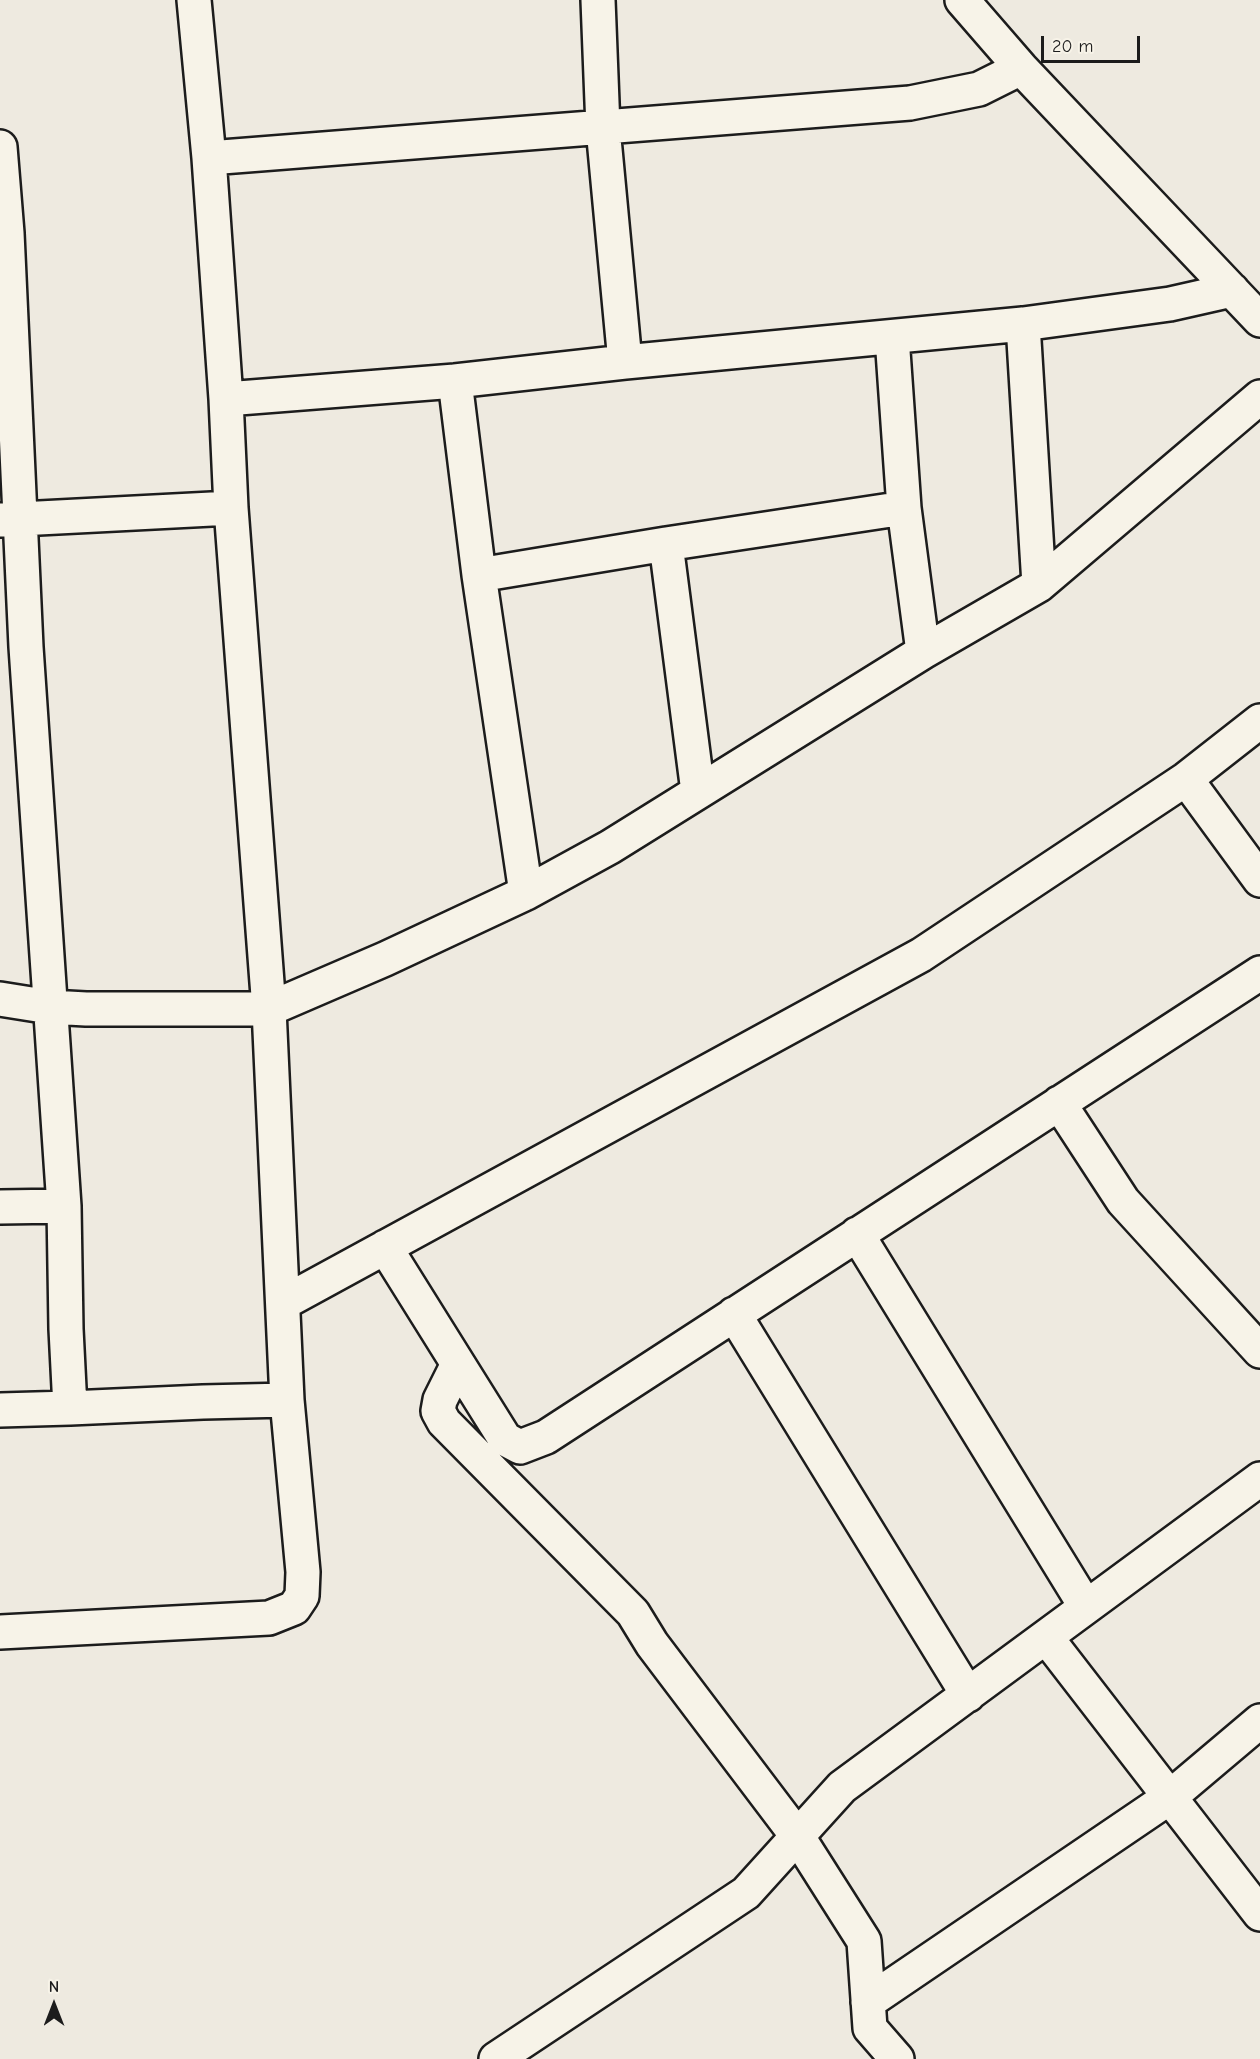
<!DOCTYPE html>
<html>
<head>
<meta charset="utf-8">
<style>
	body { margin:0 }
	#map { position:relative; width:1260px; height:2059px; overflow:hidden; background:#eeeae0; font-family:"Comic Neue",sans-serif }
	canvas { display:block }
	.north { position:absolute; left:24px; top:1975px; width:60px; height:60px; -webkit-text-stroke:4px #f7f3e8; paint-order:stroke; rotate:0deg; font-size:16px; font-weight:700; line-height:24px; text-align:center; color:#1c1c1c }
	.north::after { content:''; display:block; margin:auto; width:21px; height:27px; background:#1c1c1c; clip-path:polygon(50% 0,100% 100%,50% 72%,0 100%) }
	.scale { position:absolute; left:1041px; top:36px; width:99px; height:27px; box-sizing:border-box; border:3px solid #1c1c1c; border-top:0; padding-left:8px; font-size:18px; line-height:21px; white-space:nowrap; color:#1c1c1c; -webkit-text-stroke:4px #f7f3e8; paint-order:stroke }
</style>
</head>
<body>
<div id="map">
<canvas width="1260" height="2059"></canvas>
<div class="north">N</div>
<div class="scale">20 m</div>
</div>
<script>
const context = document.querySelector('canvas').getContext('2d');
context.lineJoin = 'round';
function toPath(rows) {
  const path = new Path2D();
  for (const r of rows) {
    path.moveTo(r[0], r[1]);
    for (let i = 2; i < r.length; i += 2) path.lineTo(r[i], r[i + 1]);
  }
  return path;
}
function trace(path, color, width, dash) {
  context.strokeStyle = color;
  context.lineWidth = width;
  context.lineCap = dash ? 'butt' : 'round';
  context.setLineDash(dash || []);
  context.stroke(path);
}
const minor = toPath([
	[598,0,603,128,625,362],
	[962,0,1021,68,1260,320],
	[0,147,7,233,26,647,64,1206,66,1329,70,1408,0,1410],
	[209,158,910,103,979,89,1021,68],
	[1023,324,1039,585],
	[892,337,904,508,923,652],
	[455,381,479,575,666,544,698,792],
	[226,399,455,381,625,362,1023,324,1170,304,1232,290],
	[0,520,231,508],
	[666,544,904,508],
	[479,575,526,893],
	[1186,779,1260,880],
	[0,999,50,1007,86,1009,269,1009,385,959,526,893,610,847,923,652,1039,585,1260,397],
	[1059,1103,1123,1201,1260,1351],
	[0,1207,64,1206],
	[857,1234,1086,1607],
	[385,1247,505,1439,520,1447,546,1437,1260,973],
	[283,1303,921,955,1186,779,1260,721],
	[734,1314,968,1695],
	[458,1364,440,1400,438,1411,444,1422,633,1613,652,1644,798,1837,864,1941,870,2028,897,2059],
	[70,1408,203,1402,287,1400,269,1009,231,508,226,399,209,158,194,0],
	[0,1632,269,1618,294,1608,302,1596,303,1572,287,1400],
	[1046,1637,1260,1914],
	[868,2002,1170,1797,1260,1721],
	[496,2059,746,1893,842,1787,1260,1479]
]);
trace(minor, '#1c1c1c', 38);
trace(minor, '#f7f3e8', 33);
</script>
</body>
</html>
